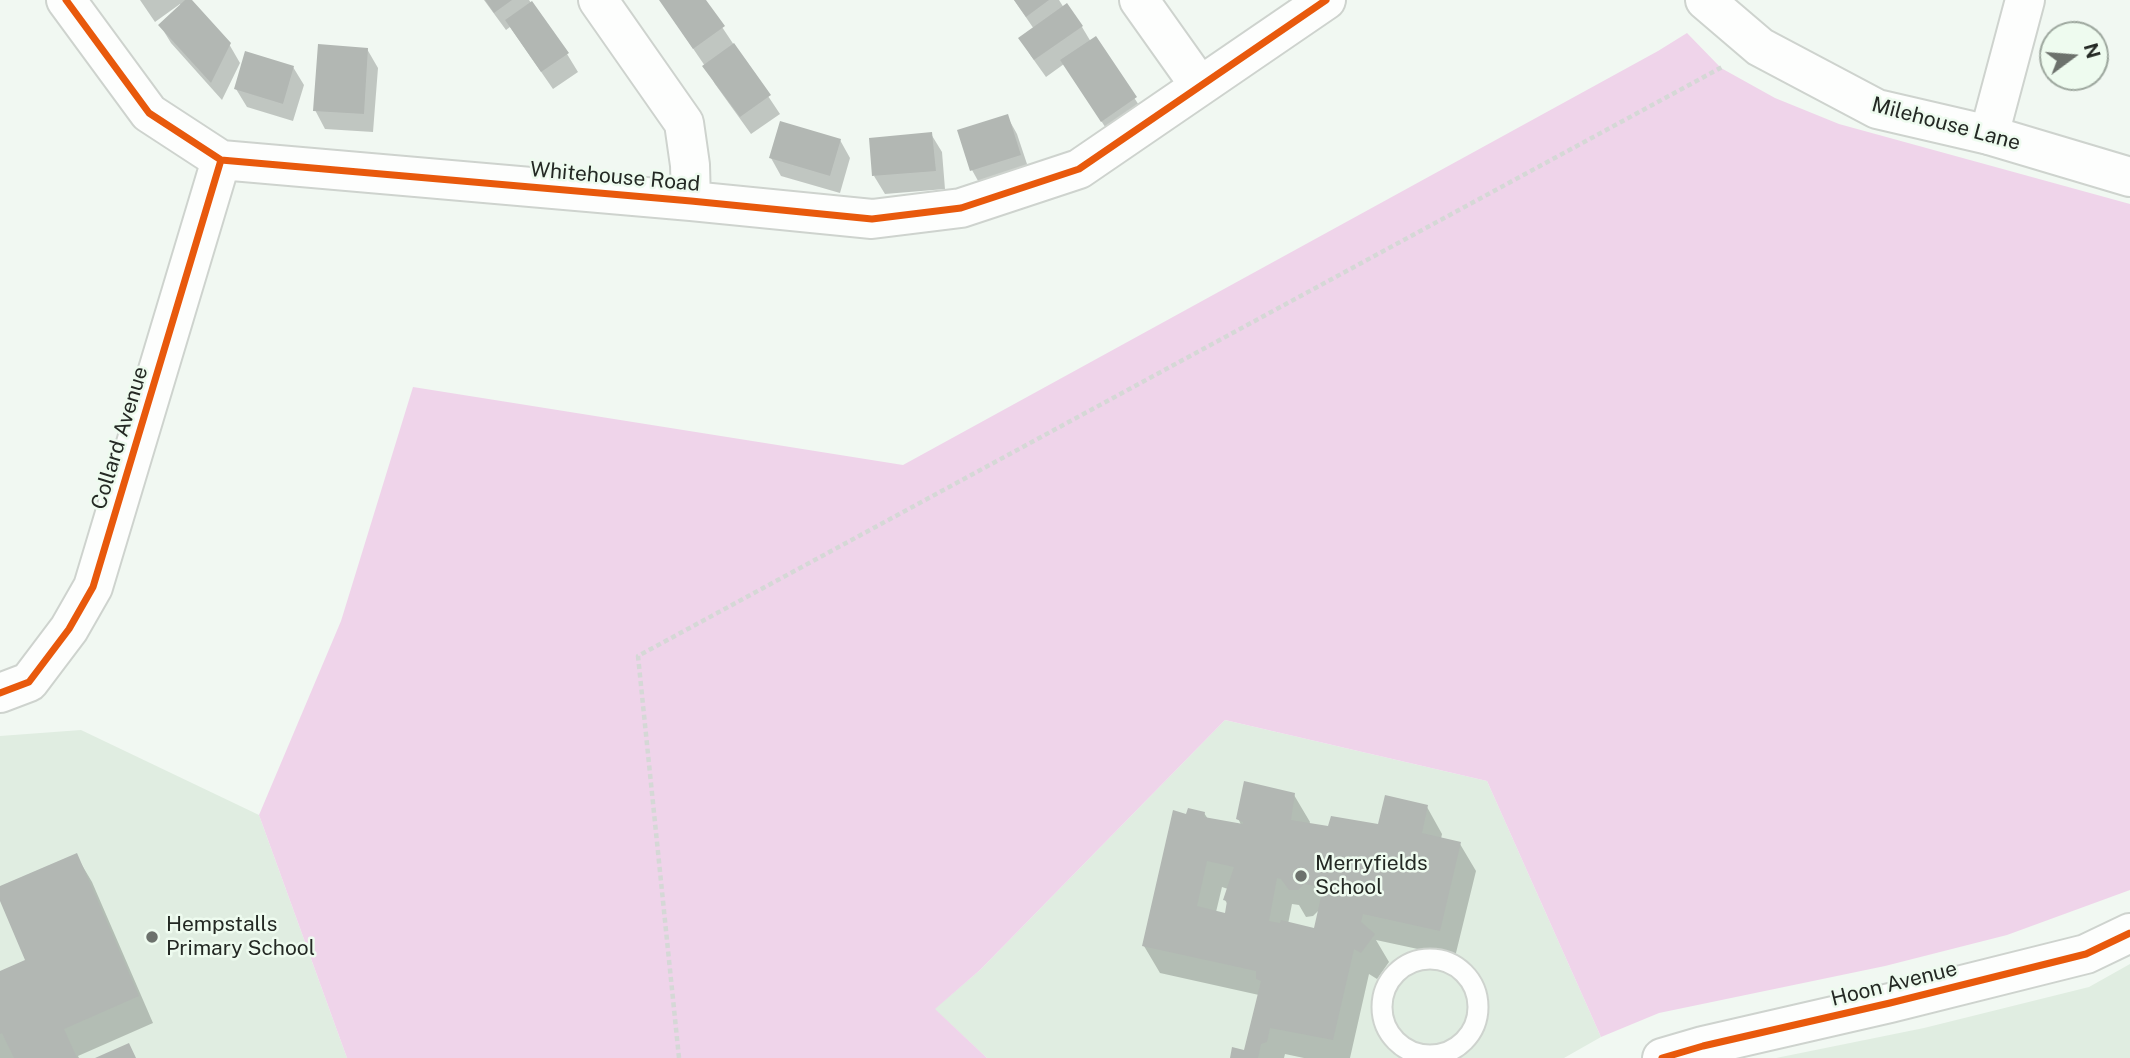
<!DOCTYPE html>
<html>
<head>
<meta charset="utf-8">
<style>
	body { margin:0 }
	#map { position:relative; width:2130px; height:1058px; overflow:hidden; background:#f1f8f2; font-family:"Public Sans",sans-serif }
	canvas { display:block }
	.north { position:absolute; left:2039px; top:21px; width:70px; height:70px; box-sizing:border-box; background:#eefbef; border:2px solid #9da79e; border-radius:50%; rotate:74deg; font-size:19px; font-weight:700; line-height:28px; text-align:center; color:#242924 }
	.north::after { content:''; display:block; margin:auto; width:24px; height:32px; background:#6c716c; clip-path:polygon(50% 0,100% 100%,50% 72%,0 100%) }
</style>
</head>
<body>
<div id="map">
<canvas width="2130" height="1058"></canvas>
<div class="north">N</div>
</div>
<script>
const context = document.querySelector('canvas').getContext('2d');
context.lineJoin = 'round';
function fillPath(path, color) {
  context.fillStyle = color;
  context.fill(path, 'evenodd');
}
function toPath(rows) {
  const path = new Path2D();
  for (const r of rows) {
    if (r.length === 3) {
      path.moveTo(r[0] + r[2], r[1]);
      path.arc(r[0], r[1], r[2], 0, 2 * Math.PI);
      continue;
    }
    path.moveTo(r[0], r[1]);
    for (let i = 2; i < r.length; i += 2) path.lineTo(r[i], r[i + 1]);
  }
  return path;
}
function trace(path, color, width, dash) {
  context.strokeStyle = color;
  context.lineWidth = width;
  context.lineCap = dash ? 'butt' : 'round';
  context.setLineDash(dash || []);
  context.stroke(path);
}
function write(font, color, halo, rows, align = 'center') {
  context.font = font + ' "Public Sans",sans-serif';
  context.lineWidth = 5;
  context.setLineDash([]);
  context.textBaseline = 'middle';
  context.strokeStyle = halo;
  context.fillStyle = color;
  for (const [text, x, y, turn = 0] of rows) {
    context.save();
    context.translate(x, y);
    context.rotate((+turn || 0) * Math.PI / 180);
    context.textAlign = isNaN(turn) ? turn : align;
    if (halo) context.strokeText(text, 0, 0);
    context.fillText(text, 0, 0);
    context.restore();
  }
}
const built = toPath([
	[1225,720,1487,781,1601,1037,1564,1058,987,1058,934,1009,980,970],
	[81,730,259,815,347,1058,0,1058,0,736],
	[2130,964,2130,1058,1776,1058,1924,1028,2089,987]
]);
const green = toPath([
	[1687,33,1721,68,1775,98,1839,124,2130,204,2130,890,2007,935,1885,966,1659,1013,1601,1037,1487,781,1225,720,980,970,935,1009,987,1058,347,1058,259,815,341,621,413,387,903,465,1658,51]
]);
const shadow = toPath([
	[140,0,189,0,229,44,240,63,222,100,171,43,160,25,181,6,180,4,155,22],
	[484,0,529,0,567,54,578,72,553,89,510,27,506,30],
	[660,0,704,0,780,114,751,134,715,84,705,66],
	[1014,0,1059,0,1064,8,1082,27,1091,42,1096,39,1146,116,1113,139,1064,64,1046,77,1031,56,1020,38,1034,29],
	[367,49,378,68,373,132,325,129,315,110],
	[293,67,304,85,293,121,247,107,236,89],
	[1007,116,1017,134,1030,173,982,188,972,170],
	[931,134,942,152,945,189,885,194,874,176],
	[840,140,850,158,840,193,781,176,771,158],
	[1294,795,1310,822,1309,825,1329,828,1379,826,1427,807,1442,834,1441,839,1460,844,1476,871,1455,957,1376,940,1389,962,1377,979,1369,974,1350,1058,1304,1058,1285,1054,1284,1058,1232,1058,1246,1052,1259,995,1160,973,1144,946,1188,816,1204,813,1208,819,1241,825,1238,818],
	[1222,887,1228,889,1225,900,1228,905,1226,915,1216,912],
	[1292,904,1299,905,1306,917,1313,916,1320,909,1316,930,1288,924],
	[76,855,92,882,153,1023,78,1056,79,1058,0,1058,0,972,27,960,0,897,0,888]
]);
const building = toPath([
	[185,0,192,0,231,43,211,83,158,25],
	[485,0,512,0,494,13],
	[659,0,706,0,725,26,693,49],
	[1014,0,1049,0,1026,17],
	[532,1,569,53,541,72,505,20],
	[1067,3,1083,26,1034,60,1018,38],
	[1096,36,1137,97,1101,122,1060,60],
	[734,43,771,95,740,117,702,66],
	[318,44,368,48,364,114,313,111],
	[245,51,294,66,283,104,234,89],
	[1008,114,1021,155,970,171,957,130],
	[780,121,841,139,830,176,769,158],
	[932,132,936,171,872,176,869,138],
	[1244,781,1295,793,1291,820,1328,826,1331,816,1378,824,1385,795,1428,805,1422,833,1461,842,1440,931,1363,914,1361,922,1375,934,1361,953,1354,949,1333,1040,1270,1028,1267,1042,1261,1044,1258,1058,1230,1058,1232,1047,1244,1050,1261,981,1256,979,1256,971,1142,946,1173,810,1186,814,1188,808,1205,812,1204,817,1243,824,1243,822,1236,819],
	[1207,861,1234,867,1223,900,1227,901,1225,913,1197,906],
	[1277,878,1281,879,1289,890,1298,890,1304,884,1323,888,1314,928,1281,920,1280,923,1269,921],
	[77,853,139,996,64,1029,77,1058,14,1058,2,1033,0,1034,0,971,25,960,0,901,0,886],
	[129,1043,136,1058,95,1058]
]);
const path = toPath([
	[679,1058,638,656,1724,66]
]);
const lane = toPath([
	[1430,1007,48]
]);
const street = toPath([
	[66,0,149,113,221,160,691,201,872,219,961,208,1079,169,1326,0],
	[598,0,684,123,690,165,691,201],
	[1139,0,1200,86],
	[1989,135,2025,0],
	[0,693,29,682,69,629,93,587,221,160]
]);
const secondary = toPath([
	[1705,0,1760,47,1877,109,1989,135,2130,177],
	[1662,1058,1703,1046,1890,1003,2086,954,2130,933]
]);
const cycleway = toPath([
	[66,0,149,113,221,160,691,201,872,219,961,208,1079,169,1326,0],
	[0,693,29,682,69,629,93,587,221,160],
	[1662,1058,1703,1046,1890,1003,2086,954,2130,933]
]);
const markers = [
	[1301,876,7,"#6c716c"],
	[152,937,7,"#6c716c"]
];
const streetNames = [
	["Milehouse Lane",1946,124,15],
	["Whitehouse Road",615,177,5],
	["Collard Avenue",120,438,-73],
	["Hoon Avenue",1894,984,-14]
];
const poiNames = [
	["Merryfields",1315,864],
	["School",1315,888],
	["Hempstalls",166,925],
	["Primary School",166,949]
];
fillPath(built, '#e0ede1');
fillPath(green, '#efd4ea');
fillPath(shadow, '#0003');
fillPath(building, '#b2b7b3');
trace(lane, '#ced3ce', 23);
trace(street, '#ced3ce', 42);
trace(secondary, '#ced3ce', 42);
trace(path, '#d5d8d6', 4.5, [5, 3.5]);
trace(lane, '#fdfefd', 19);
trace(street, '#fdfefd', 38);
trace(secondary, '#fdfefd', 38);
trace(cycleway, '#e8590c', 7);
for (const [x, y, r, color] of markers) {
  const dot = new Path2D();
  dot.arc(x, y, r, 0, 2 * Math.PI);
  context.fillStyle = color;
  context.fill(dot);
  trace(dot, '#eefbef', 2.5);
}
write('21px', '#242924', '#eefbef', streetNames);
write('21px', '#242924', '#eefbef', poiNames, 'left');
</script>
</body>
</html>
